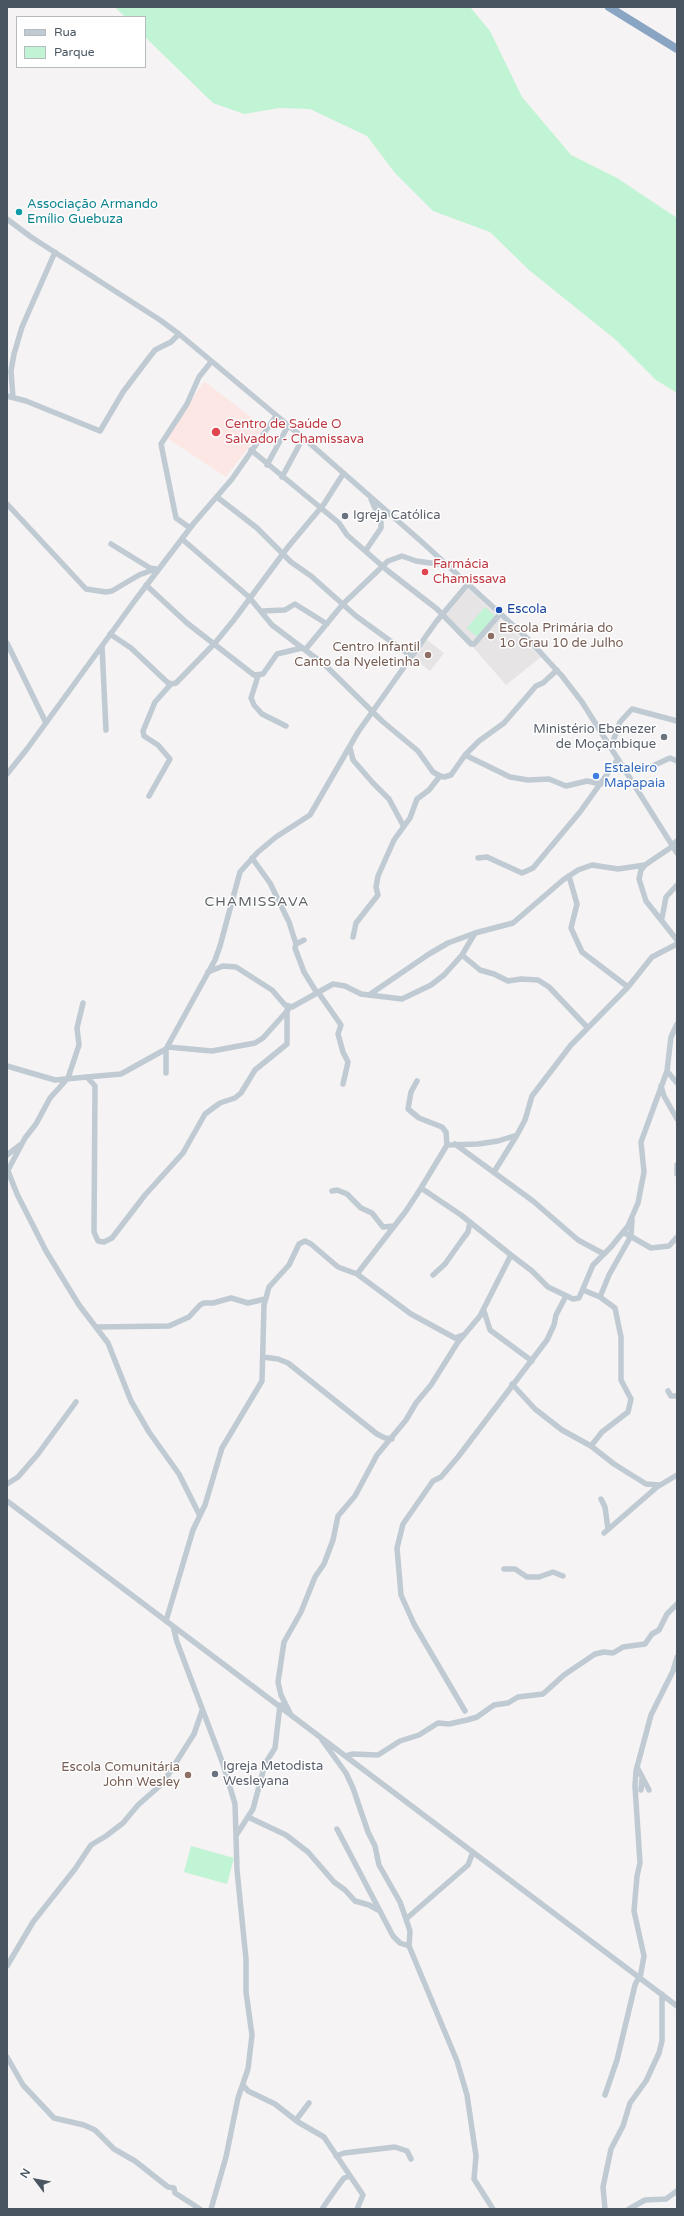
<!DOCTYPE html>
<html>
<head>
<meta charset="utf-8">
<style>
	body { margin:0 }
	#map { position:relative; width:684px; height:2216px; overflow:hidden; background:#f5f3f3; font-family:"Varela Round",sans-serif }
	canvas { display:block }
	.frame { position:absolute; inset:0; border:8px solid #495662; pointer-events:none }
	.legend { position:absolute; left:16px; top:16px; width:130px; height:52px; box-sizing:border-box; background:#fff; border:1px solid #b6bbc0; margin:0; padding:5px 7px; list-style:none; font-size:12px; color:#495662 }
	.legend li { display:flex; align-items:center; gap:8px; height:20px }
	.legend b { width:20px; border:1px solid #b6bbc0 }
	.north { position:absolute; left:16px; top:2160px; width:40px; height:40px; -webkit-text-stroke:3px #fff; paint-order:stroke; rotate:302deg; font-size:11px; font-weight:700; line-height:16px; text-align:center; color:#495662 }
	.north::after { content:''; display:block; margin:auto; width:14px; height:18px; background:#495662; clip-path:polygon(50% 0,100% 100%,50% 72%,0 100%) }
</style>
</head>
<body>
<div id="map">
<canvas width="684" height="2216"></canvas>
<div class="frame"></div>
<ul class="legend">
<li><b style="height:5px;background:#c0cad3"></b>Rua</li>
<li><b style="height:11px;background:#c1f3d5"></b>Parque</li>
</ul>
<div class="north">N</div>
</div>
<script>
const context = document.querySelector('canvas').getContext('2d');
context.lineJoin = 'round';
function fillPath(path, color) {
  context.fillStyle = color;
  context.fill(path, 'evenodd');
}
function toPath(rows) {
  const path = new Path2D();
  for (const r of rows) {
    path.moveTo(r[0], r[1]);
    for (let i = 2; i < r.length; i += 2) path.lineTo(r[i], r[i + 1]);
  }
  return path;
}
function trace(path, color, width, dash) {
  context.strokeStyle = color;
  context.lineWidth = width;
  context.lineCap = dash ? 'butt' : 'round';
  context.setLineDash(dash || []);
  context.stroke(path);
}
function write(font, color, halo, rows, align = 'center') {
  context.font = font + ' "Varela Round",sans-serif';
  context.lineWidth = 3;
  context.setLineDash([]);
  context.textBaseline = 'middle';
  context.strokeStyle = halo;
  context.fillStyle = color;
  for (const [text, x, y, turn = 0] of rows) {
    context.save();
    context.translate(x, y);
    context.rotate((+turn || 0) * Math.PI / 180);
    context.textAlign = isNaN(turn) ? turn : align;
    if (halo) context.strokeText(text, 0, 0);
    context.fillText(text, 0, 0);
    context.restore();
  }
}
const education = toPath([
	[467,587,541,657,506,685,445,615],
	[426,639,444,653,430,671,412,657]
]);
const medical = toPath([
	[204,381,264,427,226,477,167,438]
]);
const green = toPath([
	[115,7,470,7,490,31,522,97,571,155,617,178,677,218,677,393,656,380,616,340,529,270,490,232,433,211,395,173,367,136,310,109,279,108,244,114,213,103,145,37,145,17,125,17],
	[485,607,496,617,477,637,467,628],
	[191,1846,234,1858,227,1884,184,1872]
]);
const minor = toPath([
	[7,219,31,237,160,320,179,334,307,441,423,543,528,639,562,676,582,702,677,853],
	[7,396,26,401,100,431,123,392,148,359,155,350,171,342,179,334],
	[13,397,11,371,14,354,22,327,55,252],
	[251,450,339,523,347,535,388,571,437,609,471,644,474,644,500,614],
	[267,465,288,426],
	[282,477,303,438],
	[217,497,257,528,291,562,311,576,356,616,411,656],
	[7,504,86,589,106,592,112,591,139,575,155,569],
	[190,528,176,518,161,444,187,404,199,377,211,362],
	[182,539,249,597,272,625,325,665,382,721,418,751,433,772,440,776,444,777,451,775,465,755,479,741,504,723,536,686,543,683,557,670],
	[111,544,150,568,156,569],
	[366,550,381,528,381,522,371,499],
	[146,585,187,623,254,675,263,674,277,654,302,648],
	[262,611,285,610,295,604,327,624],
	[110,634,131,648,167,682,171,684,176,683,215,643,233,621,288,547,324,504,343,474],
	[7,643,46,723],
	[102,646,106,730],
	[305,650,343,604,388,561,402,556,416,561,445,565],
	[258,676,251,698,254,705,262,714,286,726],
	[611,747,620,722,632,709,677,721],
	[350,748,353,760,373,783,389,799,403,825],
	[465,755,510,777,528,780,549,779,566,786,587,781,601,784],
	[623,766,637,770,646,769,670,758,677,761],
	[7,774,27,749,136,599,194,523,232,479,276,416],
	[149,796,170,759,158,745,144,736,143,731,155,702,171,684],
	[672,845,677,841],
	[252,858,270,883,289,922,296,944],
	[478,858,487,857,522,873,533,868,580,812,618,759],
	[645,865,641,870,639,879,646,901,677,940],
	[569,876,577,904,571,928,582,952,628,987],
	[662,918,666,897,677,885],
	[353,937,356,923,378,895,376,887,378,876,394,840,410,818,417,799,429,790,440,776],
	[304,940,296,944,295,948,304,972,317,993],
	[462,955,480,970,494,974,508,981,521,979,538,980,549,987,587,1027],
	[208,972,223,966,236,967,272,990,285,1005,292,1007,333,984,345,986,361,994,402,999,431,985,444,975,462,955,475,933,513,923,563,880,578,870,592,865,618,869,645,865,673,846],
	[318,992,341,1025,338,1034,343,1052,348,1062,343,1084],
	[369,995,429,954,448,943,475,933],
	[168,1047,212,1051,255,1043,263,1038,288,1010],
	[7,1066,55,1080,87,1077,121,1074,166,1049,215,960,220,946,240,872,258,852,276,837,310,815,358,732,436,622,467,585],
	[667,1071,677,1083],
	[166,1073,166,1049],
	[87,1077,95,1086,94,1232,98,1241,104,1242,112,1238,145,1195,183,1153,205,1114,220,1103,235,1098,241,1093,255,1070,287,1044,287,1010],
	[417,1081,411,1092,408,1109,419,1118,442,1127,446,1132,447,1145],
	[661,1086,664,1096,677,1119],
	[455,1144,533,1201,578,1240,604,1254],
	[7,1155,20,1145],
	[677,1165,677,1174],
	[8,1171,17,1194,46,1251,79,1305,108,1343,131,1401,149,1432,179,1474,199,1514],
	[7,1172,25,1138,36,1124,50,1098,68,1078,79,1045,77,1028,83,1003],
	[494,1172,517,1135],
	[332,1191,337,1190,347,1194,361,1208,372,1213,383,1227,394,1226],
	[623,1232,651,1248,669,1246,677,1237],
	[511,1255,532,1271,548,1287,573,1299,579,1298,593,1265,611,1247,628,1226,638,1203,644,1172,641,1142,667,1071,671,1037,677,1024],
	[357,1274,411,1314,455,1338,463,1335],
	[433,1275,445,1264,462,1240,468,1232,470,1222],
	[583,1290,600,1297,615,1308,621,1337,621,1380,631,1399,628,1412,602,1432,591,1446],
	[600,1297,609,1275,631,1236,632,1220],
	[484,1311,490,1330,532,1361],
	[96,1327,169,1326,189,1317,200,1305,204,1303,213,1303,231,1298,248,1303,265,1299],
	[263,1357,278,1359,288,1363,377,1434,385,1438,392,1439],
	[512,1384,535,1409,562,1430,591,1446,614,1464,646,1484,660,1485],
	[668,1391,671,1396,677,1396],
	[7,1484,18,1477,38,1454,76,1402],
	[601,1499,605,1507,608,1529],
	[7,1501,677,2006],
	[604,1533,657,1487,677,1475],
	[504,1569,515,1569,527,1577,539,1577,553,1572,563,1576],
	[166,1621,193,1530,205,1505,222,1448,262,1381,264,1305,269,1287,289,1265,299,1244,305,1241,311,1244,338,1267,357,1274,406,1211,421,1188],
	[173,1626,177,1642,223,1764,235,1804,237,1870,246,1959,246,1992,252,2035,248,2069,238,2098,226,2157,211,2209],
	[465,1711,414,1624,401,1595,397,1548,403,1524,433,1481,441,1477,458,1457,547,1340,554,1325,556,1315,566,1296],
	[291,1715,281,1695,278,1682,284,1642,301,1612,315,1577,324,1564,333,1540,338,1516,355,1496,377,1455,406,1420,416,1403,431,1385,458,1342,480,1316,511,1255,461,1215,421,1188,447,1145,478,1144,498,1141,517,1135,525,1120,532,1096,571,1045,628,987,652,957,677,944],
	[322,1740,346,1773,353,1788,368,1832,375,1846,379,1865,400,1902,406,1919,410,1931,409,1946,457,2061,467,2095,476,2156,474,2179,493,2209],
	[346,1756,353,1754,378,1755,400,1741,419,1735,438,1723,449,1724,467,1720,477,1717,494,1705,508,1703,518,1697,543,1694,564,1675,595,1654,604,1652,613,1653,623,1647,645,1644,652,1634,659,1630,667,1614,677,1604],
	[637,1767,649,1790],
	[641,1790,642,1779],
	[248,1817,286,1835,308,1852,334,1882,345,1890,355,1901,369,1905,380,1911],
	[337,1829,393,1936,400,1943,409,1946],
	[237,1834,253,1809,265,1764,275,1748,280,1705],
	[406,1919,468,1865,473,1852],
	[7,1966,33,1922,75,1869,91,1845,106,1836,123,1823,138,1805,163,1783,194,1734,202,1711],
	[640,1978,644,1956,634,1911,637,1876,640,1863,635,1786,636,1771,651,1715,673,1671,677,1657],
	[7,2057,23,2085,54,2118,84,2125,95,2130,114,2149,135,2161,168,2187,174,2188,175,2193,200,2209],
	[243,2085,248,2091,275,2104,298,2122,324,2137,363,2195,357,2209],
	[605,2095,617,2060,635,1985,639,1977],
	[296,2120,309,2103],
	[336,2156,344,2153,395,2147,407,2151,411,2159],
	[322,2209,338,2186,344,2178,350,2176],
	[605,2209,603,2187,611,2149,623,2126,630,2103,646,2081,659,2053,662,2041,662,1994],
	[629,2209,645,2200,666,2199,677,2191]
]);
const highway = toPath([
	[609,7,677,49]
]);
const markers = [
	[19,212,4,"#0f9aa8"],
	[216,432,5,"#e0444e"],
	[345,516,4,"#6b7280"],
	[425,572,4,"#e0444e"],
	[499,610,4,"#1a4fb4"],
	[491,636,4,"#8d6e63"],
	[428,655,4,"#8d6e63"],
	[664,737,4,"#6b7280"],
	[596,776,4,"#3f7fe0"],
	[215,1774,4,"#6b7280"],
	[188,1775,4,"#8d6e63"]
];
const cultureNames = [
	["Associação Armando",27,205],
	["Emílio Guebuza",27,220]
];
const healthNames = [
	["Centro de Saúde O",225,425],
	["Salvador - Chamissava",225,440],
	["Farmácia",433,565],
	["Chamissava",433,580]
];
const worshipNames = [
	["Igreja Católica",353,516],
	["Ministério Ebenezer",656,730,"right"],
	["de Moçambique",656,745,"right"],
	["Igreja Metodista",223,1767],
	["Wesleyana",223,1782]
];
const transitNames = [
	["Escola",507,610]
];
const educationNames = [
	["Escola Primária do",499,629,"left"],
	["1o Grau 10 de Julho",499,644,"left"],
	["Centro Infantil",420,648],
	["Canto da Nyeletinha",420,663],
	["Escola Comunitária",180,1768],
	["John Wesley",180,1783]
];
const shopNames = [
	["Estaleiro",604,769],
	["Mapapaia",604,784]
];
const neighbourhoodNames = [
	["CHAMISSAVA",257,902]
];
fillPath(education, '#e6e4e5');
fillPath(medical, '#fde7e5');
fillPath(green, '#c1f3d5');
trace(minor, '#c0cad3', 5.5);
trace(highway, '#89a5c3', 8);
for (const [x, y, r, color] of markers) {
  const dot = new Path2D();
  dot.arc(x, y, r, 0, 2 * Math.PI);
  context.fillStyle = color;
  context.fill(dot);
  trace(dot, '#fff', 1.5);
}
write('13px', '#0d838f', '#fff', cultureNames, 'left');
write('13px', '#be3a42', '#fff', healthNames, 'left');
write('13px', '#5b616d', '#fff', worshipNames, 'left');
write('13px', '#164399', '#fff', transitNames, 'left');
write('13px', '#785e54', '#fff', educationNames, 'right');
write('13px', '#366cbe', '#fff', shopNames, 'left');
context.letterSpacing = '1px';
write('14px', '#5f6368', '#fff', neighbourhoodNames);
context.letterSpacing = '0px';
</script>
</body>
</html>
